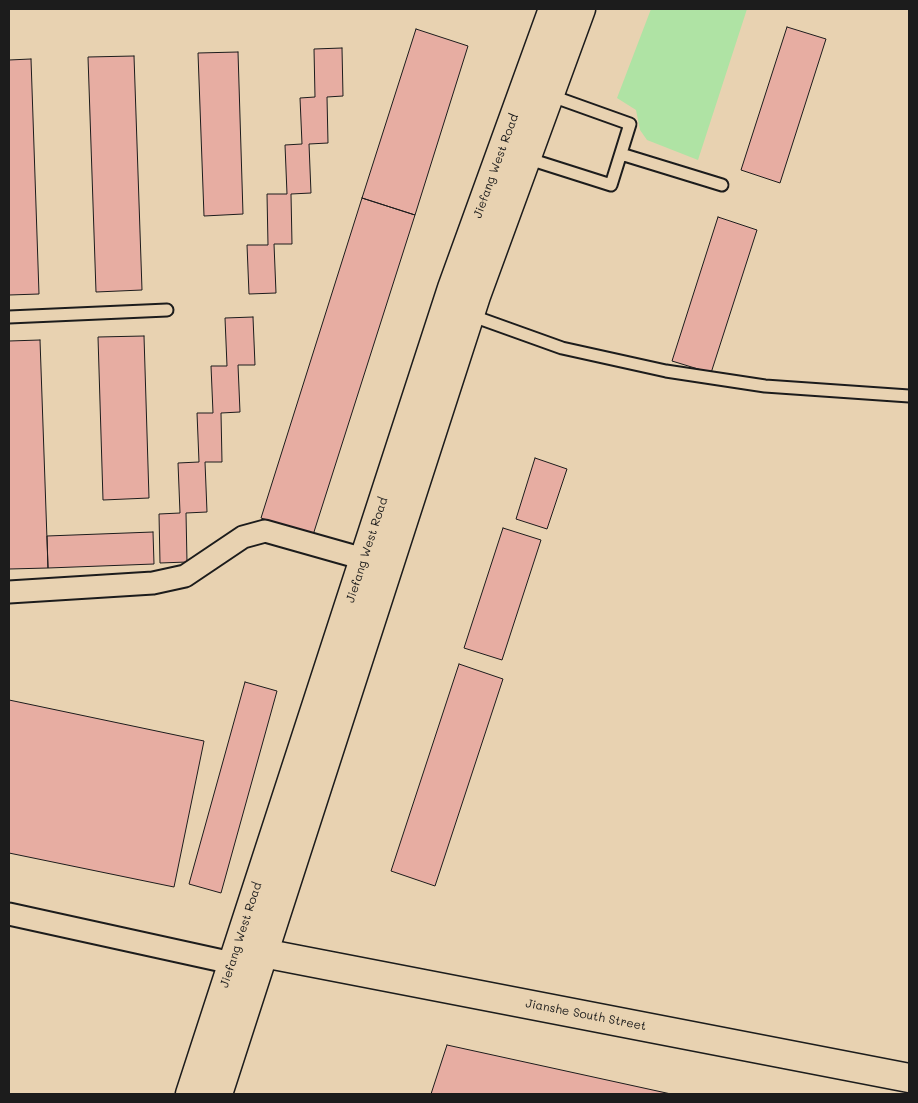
<!DOCTYPE html>
<html>
<head>
<meta charset="utf-8">
<style>
	body { margin:0 }
	#map { position:relative; width:918px; height:1103px; overflow:hidden; background:#e8d2b1; font-family:Mali,sans-serif }
	canvas { display:block }
	.frame { position:absolute; inset:0; border:10px solid #1c1c1c; pointer-events:none }
</style>
</head>
<body>
<div id="map">
<canvas width="918" height="1103"></canvas>
<div class="frame"></div>
</div>
<script>
const context = document.querySelector('canvas').getContext('2d');
context.lineJoin = 'round';
function fillPath(path, color) {
  context.fillStyle = color;
  context.fill(path, 'evenodd');
}
function toPath(rows) {
  const path = new Path2D();
  for (const r of rows) {
    path.moveTo(r[0], r[1]);
    for (let i = 2; i < r.length; i += 2) path.lineTo(r[i], r[i + 1]);
  }
  return path;
}
function trace(path, color, width, dash) {
  context.strokeStyle = color;
  context.lineWidth = width;
  context.lineCap = dash ? 'butt' : 'round';
  context.setLineDash(dash || []);
  context.stroke(path);
}
function write(font, color, halo, rows, align = 'center') {
  context.font = font + ' Mali,sans-serif';
  context.lineWidth = 4.5;
  context.setLineDash([]);
  context.textBaseline = 'middle';
  context.strokeStyle = halo;
  context.fillStyle = color;
  for (const [text, x, y, turn = 0] of rows) {
    context.save();
    context.translate(x, y);
    context.rotate((+turn || 0) * Math.PI / 180);
    context.textAlign = isNaN(turn) ? turn : align;
    if (halo) context.strokeText(text, 0, 0);
    context.fillText(text, 0, 0);
    context.restore();
  }
}
const green = toPath([
	[651,9,747,9,698,160,647,140,640,130,636,110,617,98]
]);
const building = toPath([
	[787,27,826,39,780,183,741,170,787,27],
	[416,29,468,46,415,215,362,198,416,29],
	[342,48,343,96,327,97,328,143,309,144,311,193,291,194,292,244,274,244,276,293,249,294,247,245,268,245,267,194,287,194,285,145,302,144,300,98,315,97,314,49,342,48],
	[238,52,243,214,204,216,198,53,238,52],
	[134,56,142,290,96,292,88,57,134,56],
	[31,59,39,294,9,295,9,60,31,59],
	[362,198,415,215,313,535,261,518,362,198],
	[718,217,757,230,711,373,672,361,718,217],
	[253,317,255,365,238,365,240,412,221,413,222,462,205,462,207,512,186,513,187,562,160,563,159,514,180,513,178,463,199,462,197,413,213,413,211,366,227,366,225,318,253,317],
	[144,336,149,498,103,500,98,337,144,336],
	[40,340,48,568,9,569,9,341,40,340],
	[535,458,567,469,547,529,516,519,535,458],
	[503,528,541,540,502,660,464,648,503,528],
	[153,532,154,564,48,568,47,536,153,532],
	[459,664,503,679,435,886,391,871,459,664],
	[245,682,277,691,221,893,189,884,245,682],
	[9,700,204,741,174,887,9,853,9,700],
	[447,1045,671,1094,431,1094,447,1045]
]);
const lane = toPath([
	[621,154,722,185],
	[526,158,611,185,630,124,549,95],
	[470,315,562,348,666,371,765,386,909,396],
	[9,317,167,310]
]);
const street = toPath([
	[9,592,153,583,185,576,243,537,265,531,364,559],
	[9,914,232,963]
]);
const secondary = toPath([
	[263,953,909,1078],
	[190,1094,452,288,553,9],
	[218,1094,476,296,581,9]
]);
const streetNames = [
	["Jiefang West Road",496,166,-70],
	["Jiefang West Road",367,550,-72],
	["Jiefang West Road",241,935,-72],
	["Jianshe South Street",586,1015,11]
];
fillPath(green, '#afe3a4');
fillPath(building, '#e7ada2');
trace(building, '#1c1c1c', 1);
trace(lane, '#1c1c1c', 15);
trace(street, '#1c1c1c', 25);
trace(secondary, '#1c1c1c', 31);
trace(lane, '#e8d2b1', 11);
trace(street, '#e8d2b1', 21);
trace(secondary, '#e8d2b1', 28);
write('12px', '#1c1c1c', '#e8d2b1', streetNames);
</script>
</body>
</html>
